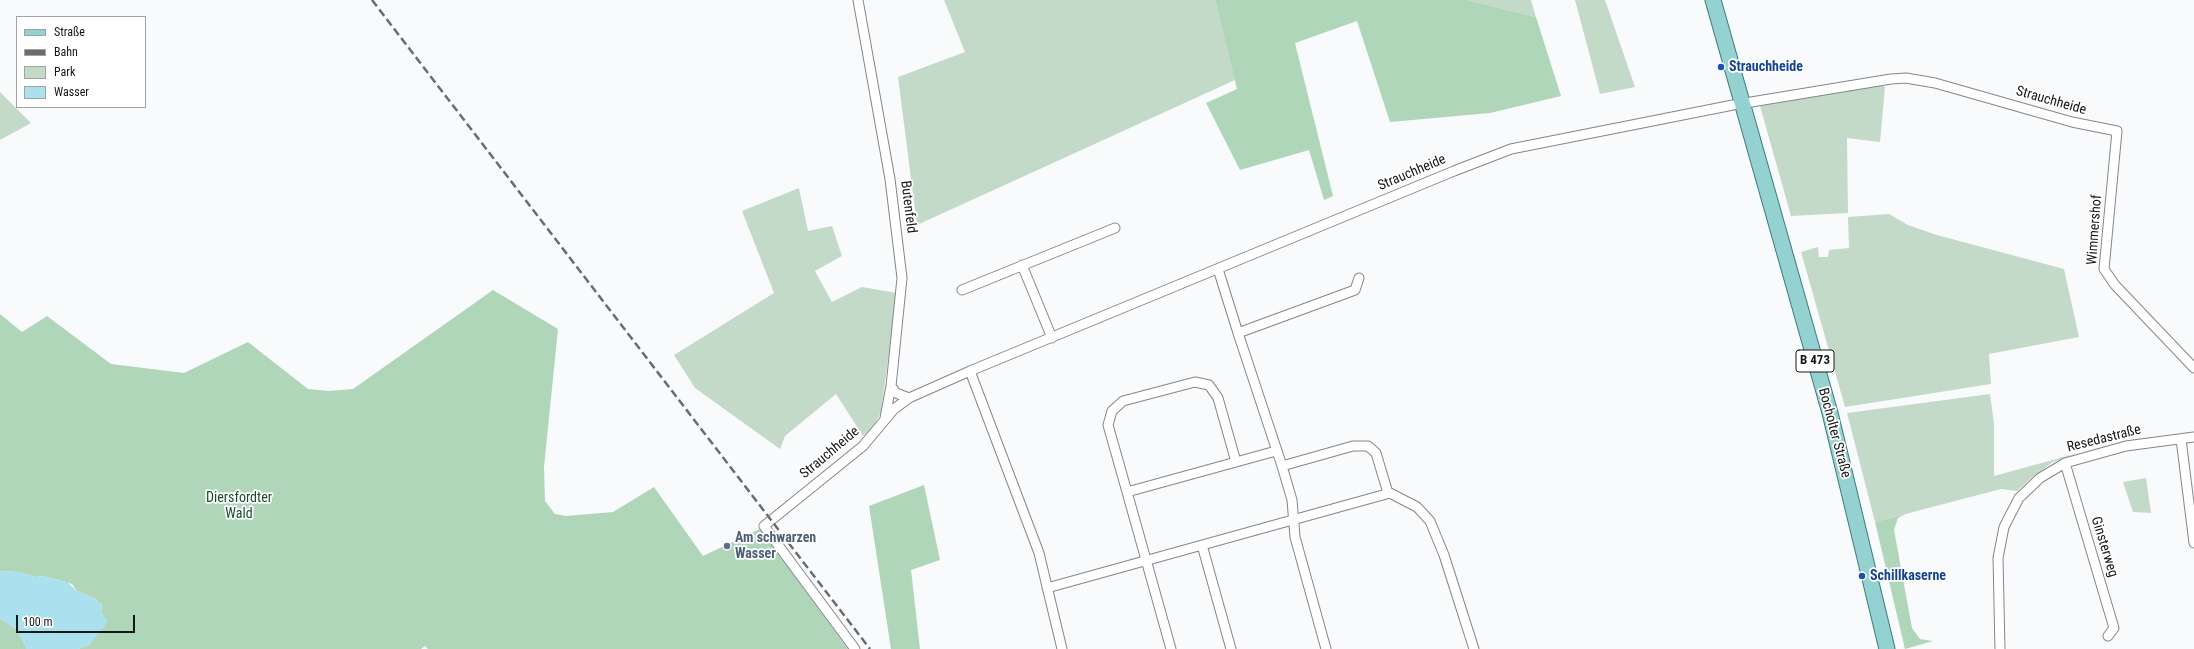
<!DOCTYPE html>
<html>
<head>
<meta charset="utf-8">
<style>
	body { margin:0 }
	#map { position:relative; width:2194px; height:649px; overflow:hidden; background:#f9fafc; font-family:"Roboto Condensed",sans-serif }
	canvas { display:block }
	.legend { position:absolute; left:16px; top:16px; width:130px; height:92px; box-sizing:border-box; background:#fff; border:1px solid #a2a2a3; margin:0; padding:5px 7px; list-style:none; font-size:12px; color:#171718 }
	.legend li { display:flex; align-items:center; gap:8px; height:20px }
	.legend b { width:20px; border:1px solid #a2a2a3 }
	.scale { position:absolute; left:16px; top:615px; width:119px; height:18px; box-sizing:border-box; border:2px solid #171718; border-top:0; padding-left:5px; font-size:12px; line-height:14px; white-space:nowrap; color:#171718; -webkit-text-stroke:3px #fff; paint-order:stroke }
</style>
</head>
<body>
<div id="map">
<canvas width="2194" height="649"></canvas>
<ul class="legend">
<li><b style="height:5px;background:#94d2d2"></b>Straße</li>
<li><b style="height:5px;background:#6b6c6d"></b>Bahn</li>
<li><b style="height:11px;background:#c3dac8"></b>Park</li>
<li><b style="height:11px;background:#abe0ee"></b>Wasser</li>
</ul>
<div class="scale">100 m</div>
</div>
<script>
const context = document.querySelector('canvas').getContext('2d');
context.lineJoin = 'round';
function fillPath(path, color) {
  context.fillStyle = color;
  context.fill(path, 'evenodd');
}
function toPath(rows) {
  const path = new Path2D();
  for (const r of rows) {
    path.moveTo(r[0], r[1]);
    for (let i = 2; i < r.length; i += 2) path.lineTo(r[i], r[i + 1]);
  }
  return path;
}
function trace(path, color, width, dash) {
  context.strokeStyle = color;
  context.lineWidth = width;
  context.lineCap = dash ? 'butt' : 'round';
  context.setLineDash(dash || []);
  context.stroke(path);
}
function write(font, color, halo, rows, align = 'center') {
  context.font = font + ' "Roboto Condensed",sans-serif';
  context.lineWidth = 3.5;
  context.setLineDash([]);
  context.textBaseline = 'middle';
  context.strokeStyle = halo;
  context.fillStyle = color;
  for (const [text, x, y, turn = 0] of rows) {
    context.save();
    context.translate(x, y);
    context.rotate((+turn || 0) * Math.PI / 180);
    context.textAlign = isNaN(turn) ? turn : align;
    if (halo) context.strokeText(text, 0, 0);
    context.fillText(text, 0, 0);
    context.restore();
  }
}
const green = toPath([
	[944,0,1215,0,1235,80,917,225,898,77,965,52],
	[1468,0,1531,0,1536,17],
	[1575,0,1605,0,1635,87,1600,94],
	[1881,85,1885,87,1880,142,1847,138,1848,213,1791,216,1760,106],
	[0,92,31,123,0,140],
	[799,188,808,231,832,226,842,256,815,271,832,302,862,287,897,293,881,412,873,428,863,436,836,394,785,436,780,449,695,388,674,355,774,293,742,211],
	[1889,214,1908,225,1937,235,2064,269,2079,337,1989,354,1991,384,1845,407,1801,252,1818,247,1819,257,1828,257,1829,250,1849,248,1848,217],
	[1990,394,1994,424,1994,476,2078,453,2053,462,2031,478,2017,491,2001,489,1875,522,1847,413],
	[2146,478,2151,513,2133,512,2123,482]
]);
const forest = toPath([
	[1215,0,1468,0,1536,17,1561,96,1490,113,1390,122,1357,21,1295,43,1333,196,1324,200,1309,150,1240,170,1206,103,1237,89],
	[493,290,558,329,544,467,545,501,555,514,566,516,613,512,654,487,703,556,760,529,848,649,428,649,425,646,421,649,78,649,90,644,104,617,101,612,102,605,94,598,77,591,72,584,59,580,42,576,35,577,18,572,0,571,0,314,22,332,47,316,111,364,184,373,248,342,308,389,329,391,353,389],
	[924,485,940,560,911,570,920,649,891,649,869,506],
	[1906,514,1898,518,1894,530,1912,628,1920,639,1933,641,1905,649,1875,522],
	[0,618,17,630,27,649,0,649]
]);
const water = toPath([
	[0,571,18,572,35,577,42,576,67,582,77,591,94,598,102,605,101,612,107,620,105,626,90,644,78,649,27,649,17,630,0,618]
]);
const minor = toPath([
	[858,0,890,179,902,278,891,386,885,418],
	[1022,265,1052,338],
	[1218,269,1238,333,1355,290,1359,278],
	[962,290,1115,228],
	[1238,333,1282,466],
	[970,371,1039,553,1062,649],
	[891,386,896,393,909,398],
	[2181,439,2194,543],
	[2065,463,2114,628,2108,636],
	[1127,492,1108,425,1112,411,1123,401,1195,382,1209,385,1218,398,1236,462],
	[1202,545,1231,649],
	[1047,588,1390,493,1417,507,1430,521,1444,555,1474,649],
	[855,649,764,526,863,446,894,409,909,398,970,371,1454,171,1511,149,1733,105,1891,79,1906,78,1935,83,2072,122,2117,131,2104,269,2115,285,2194,368],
	[1171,649,1127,492,1276,451],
	[1326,649,1295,537,1292,500,1282,466,1353,446,1368,446,1376,453,1388,493],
	[2000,649,1998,558,2004,527,2019,498,2040,478,2065,463,2126,446,2194,437]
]);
const primary = toPath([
	[1713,0,1830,413,1887,649]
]);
const rail = toPath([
	[372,0,870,649]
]);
const markers = [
	[1721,67,4,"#1a4fb4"],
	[727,546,4,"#5c6f8a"],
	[1862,576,4,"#1a4fb4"]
];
const shields = [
	[1815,361,38]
];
const shieldNames = [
	["B 473",1815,361]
];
const transitNames = [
	["Strauchheide",1729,67],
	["Schillkaserne",1870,576]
];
const streetNames = [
	["Strauchheide",2051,101,16],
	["Strauchheide",1412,173,-23],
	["Butenfeld",908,207,83],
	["Wimmershof",2095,230,-86],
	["Bocholter Straße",1834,433,75],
	["Resedastraße",2104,439,-14],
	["Strauchheide",830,453,-40],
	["Ginsterweg",2104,547,73]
];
const parkNames = [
	["Diersfordter",239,498],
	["Wald",239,514]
];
const serviceNames = [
	["Am schwarzen",735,538],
	["Wasser",735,554]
];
fillPath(green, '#c3dac8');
fillPath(forest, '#afd6b9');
fillPath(water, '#abe0ee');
trace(minor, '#858688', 11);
trace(primary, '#397d7d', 17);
trace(minor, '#fff', 9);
trace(primary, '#94d2d2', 15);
trace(rail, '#6b6c6d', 2.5, [8, 4]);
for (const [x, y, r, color] of markers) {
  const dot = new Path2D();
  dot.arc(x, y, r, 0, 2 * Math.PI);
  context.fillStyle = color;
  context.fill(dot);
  trace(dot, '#fff', 1.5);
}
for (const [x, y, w] of shields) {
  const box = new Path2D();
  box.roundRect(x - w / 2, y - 11, w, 22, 3);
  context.fillStyle = '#fff';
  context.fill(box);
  trace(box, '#171718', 1);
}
write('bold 13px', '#171718', null, shieldNames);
write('bold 14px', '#164399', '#fff', transitNames, 'left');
write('14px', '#171718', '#fff', streetNames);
write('14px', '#124f2a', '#fff', parkNames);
write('bold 14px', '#4e5e75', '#fff', serviceNames, 'left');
</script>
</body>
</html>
